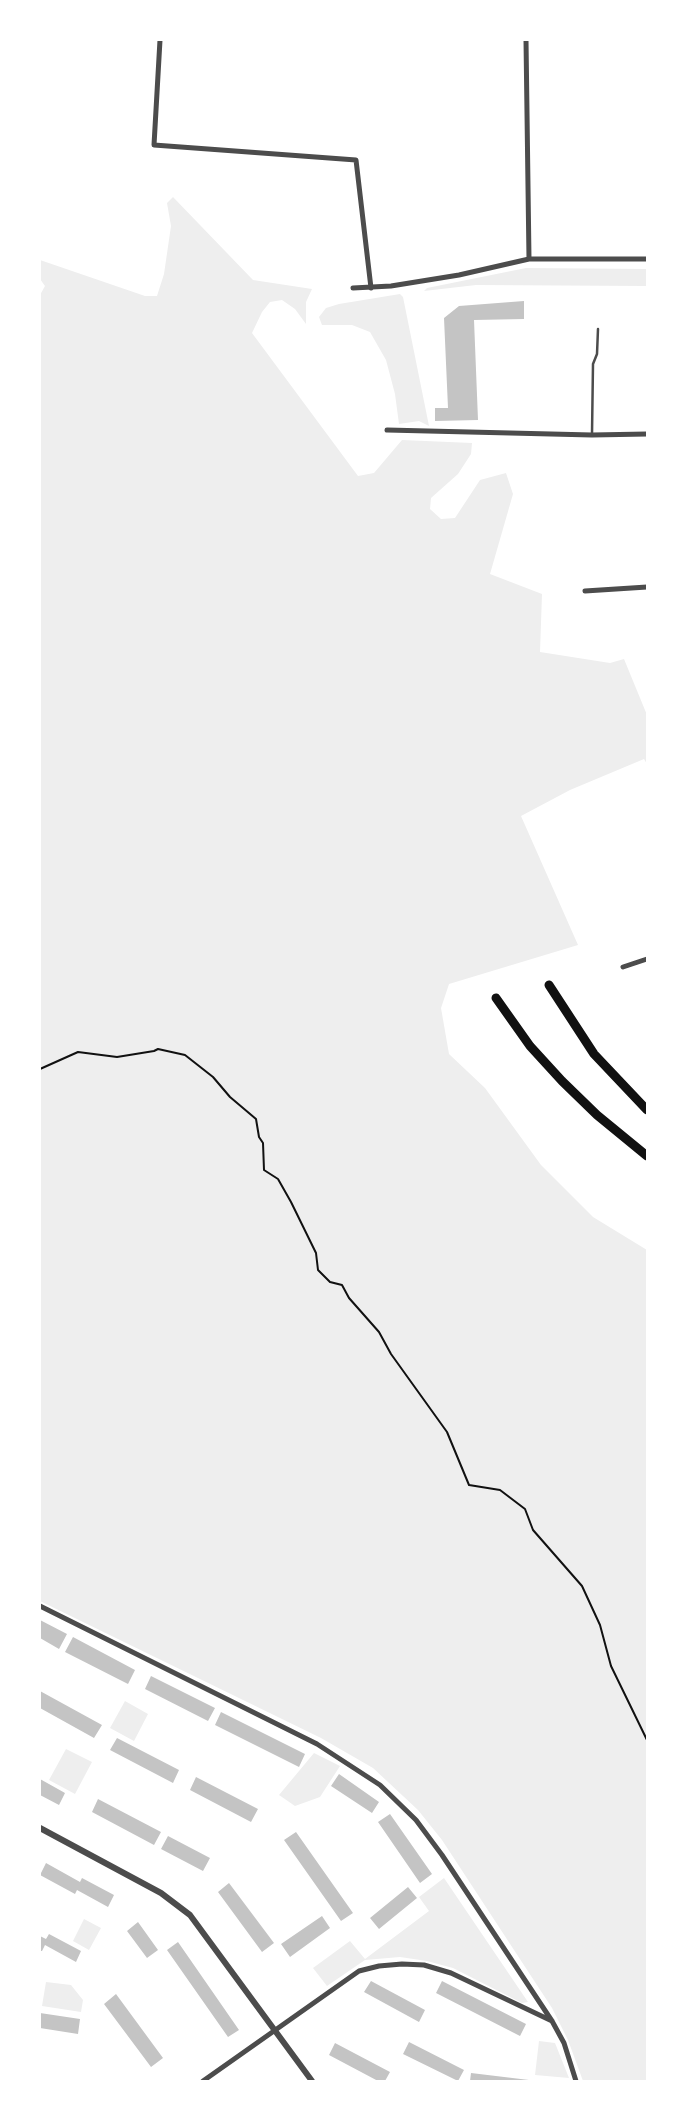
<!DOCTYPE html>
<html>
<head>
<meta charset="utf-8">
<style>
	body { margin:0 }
	#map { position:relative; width:687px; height:2121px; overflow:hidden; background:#fff; font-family:"Roboto Condensed",sans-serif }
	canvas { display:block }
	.frame { position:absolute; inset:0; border:41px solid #fff; pointer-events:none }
</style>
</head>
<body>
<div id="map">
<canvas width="687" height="2121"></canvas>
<div class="frame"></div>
</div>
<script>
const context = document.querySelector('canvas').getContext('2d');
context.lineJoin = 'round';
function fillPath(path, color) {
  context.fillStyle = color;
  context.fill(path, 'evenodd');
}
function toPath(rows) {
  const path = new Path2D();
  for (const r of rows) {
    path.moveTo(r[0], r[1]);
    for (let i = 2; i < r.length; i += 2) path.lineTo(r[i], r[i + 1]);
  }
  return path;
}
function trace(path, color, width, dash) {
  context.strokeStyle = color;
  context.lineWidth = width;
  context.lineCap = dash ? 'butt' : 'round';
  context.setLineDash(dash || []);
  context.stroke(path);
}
const green = toPath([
	[173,197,253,280,312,289,306,302,306,324,295,309,282,300,270,302,262,312,252,333,358,476,374,473,402,440,472,443,471,454,458,474,431,498,430,509,441,519,455,518,480,480,506,473,513,494,490,574,542,594,540,652,610,663,624,659,647,715,647,764,644,759,570,790,521,816,578,945,449,984,441,1008,449,1054,485,1088,541,1165,593,1217,647,1250,647,2081,583,2081,568,2040,552,2008,442,1840,418,1810,373,1768,321,1738,40,1601,40,295,45,286,40,279,40,260,145,296,157,296,164,274,171,226,167,203],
	[526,268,647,269,647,286,476,285,424,291,427,288],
	[400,294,403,297,429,426,419,421,399,424,395,394,386,360,370,332,352,325,322,325,319,317,326,308,339,304],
	[125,1701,148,1714,134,1741,110,1728],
	[66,1749,92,1762,75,1794,49,1780],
	[314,1753,340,1766,320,1797,295,1806,279,1795],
	[444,1878,528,2002,522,2003,453,1968,427,1961,400,1957,365,1960,327,1986,313,1968,350,1941,365,1959,429,1911,419,1897],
	[84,1919,101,1928,89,1950,73,1941],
	[46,1982,71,1985,83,2000,81,2012,42,2006],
	[539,2041,555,2043,569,2078,535,2075]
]);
const building = toPath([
	[524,301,524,319,474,320,478,420,435,421,435,408,448,408,444,318,459,306],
	[40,1620,67,1634,59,1649,40,1638],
	[73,1637,135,1670,128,1684,65,1652],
	[151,1676,215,1708,208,1721,145,1689],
	[40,1691,102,1725,94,1738,40,1708],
	[221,1712,305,1754,299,1767,215,1725],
	[117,1738,179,1770,173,1783,110,1750],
	[339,1774,379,1802,372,1813,331,1786],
	[196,1777,258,1809,251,1822,190,1790],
	[40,1779,65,1793,59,1805,40,1795],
	[98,1799,161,1832,154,1845,92,1812],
	[390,1814,432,1874,420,1883,378,1822],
	[296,1832,353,1913,341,1921,284,1840],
	[168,1836,210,1858,203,1871,161,1849],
	[46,1863,80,1882,82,1878,114,1895,108,1907,77,1890,75,1894,40,1875],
	[229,1883,274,1943,262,1952,218,1892],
	[408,1887,417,1898,379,1929,370,1918],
	[322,1916,330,1928,290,1957,281,1944],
	[138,1922,158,1950,147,1958,127,1931],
	[49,1934,81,1951,76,1962,45,1945,42,1951,40,1951,40,1936,46,1939],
	[178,1942,239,2030,228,2037,167,1950],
	[371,1981,425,2010,419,2022,364,1992],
	[442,1981,526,2024,520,2036,436,1993],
	[116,1994,163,2058,151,2067,104,2004],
	[40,2013,80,2019,78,2034,40,2028],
	[409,2042,464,2070,458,2081,403,2054],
	[335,2043,390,2072,385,2081,378,2081,329,2055],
	[471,2073,529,2080,529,2081,470,2081]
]);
const path = toPath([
	[40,1069,78,1052,117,1057,154,1051,158,1049,185,1055,213,1077,230,1097,256,1119,259,1137,263,1143,264,1170,278,1179,291,1202,316,1253,318,1270,330,1282,342,1285,349,1298,379,1332,391,1354,447,1432,469,1485,500,1490,525,1509,533,1530,582,1586,600,1625,611,1666,647,1740]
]);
const service = toPath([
	[592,434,593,364,597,354,598,329]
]);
const minor = toPath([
	[160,40,154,145,356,160,371,288],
	[526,40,529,259],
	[353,288,391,286,459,275,529,259,647,259],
	[387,430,592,435,647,434],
	[585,591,647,587],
	[623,967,647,959],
	[40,1606,317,1744,380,1785,416,1820,442,1855,552,2021,564,2043,576,2081],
	[203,2081,359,1971,379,1966,402,1964,424,1965,451,1973,552,2021]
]);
const tertiary = toPath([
	[40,1828,161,1893,190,1915,312,2081]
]);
const trunk = toPath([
	[549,985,594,1054,647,1110],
	[496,998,530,1046,562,1081,597,1115,647,1156]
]);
fillPath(green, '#eee');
fillPath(building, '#c4c4c4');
trace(path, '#111', 2);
trace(service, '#4c4c4c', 2.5);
trace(minor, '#4c4c4c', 5);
trace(tertiary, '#4c4c4c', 6);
trace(trunk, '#111', 9);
</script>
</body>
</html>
